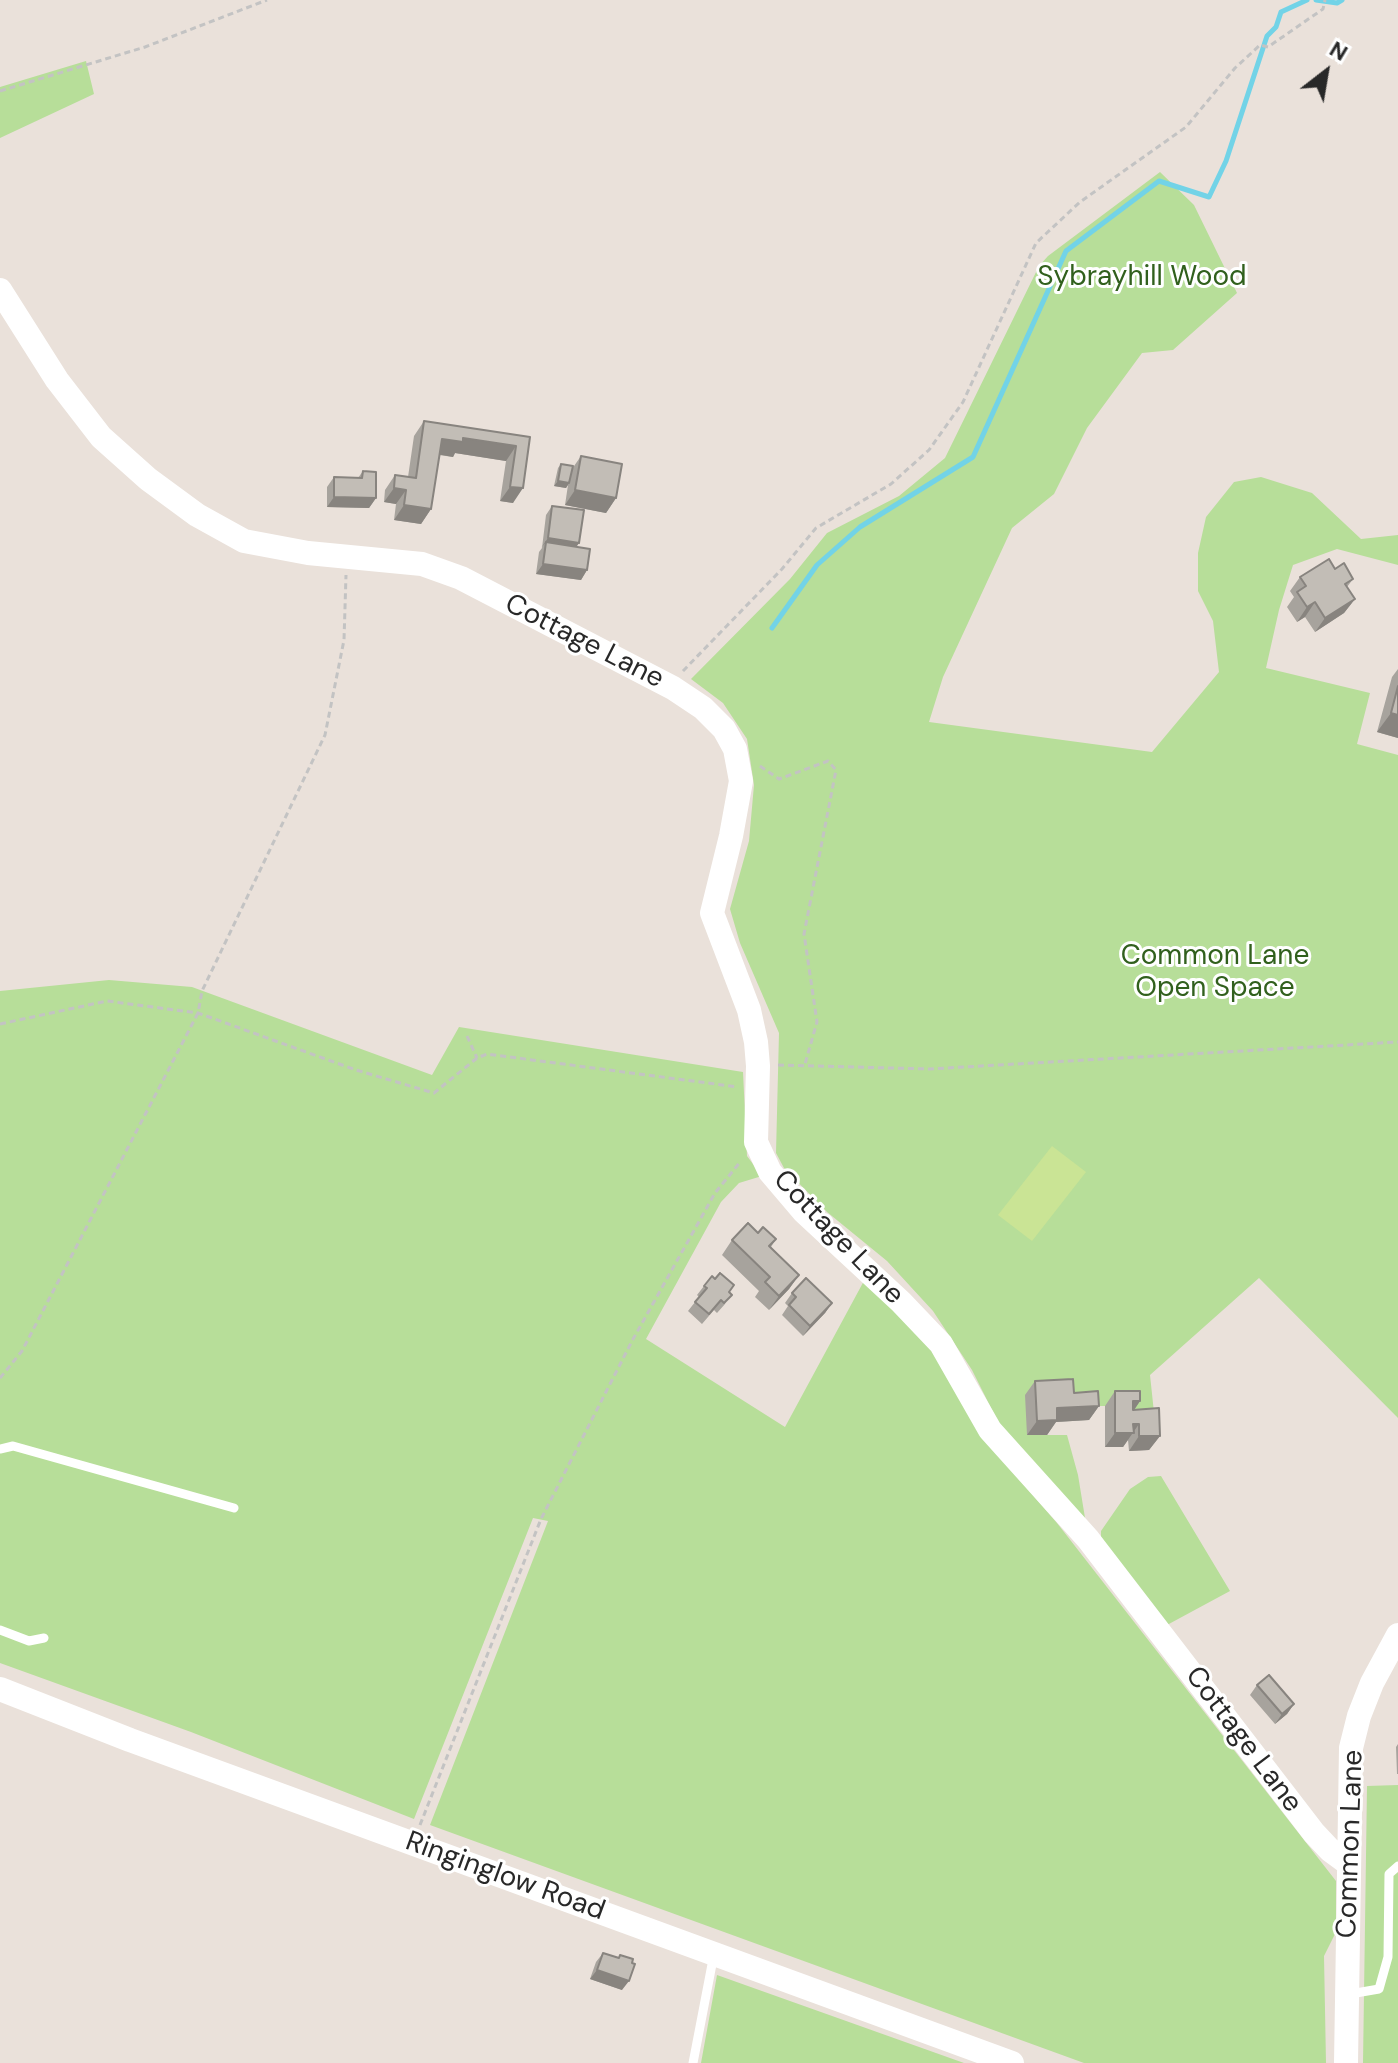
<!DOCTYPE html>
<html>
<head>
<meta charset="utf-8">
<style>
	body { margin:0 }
	#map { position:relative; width:1398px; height:2063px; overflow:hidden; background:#eae1da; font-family:"DM Sans",sans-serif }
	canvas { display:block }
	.north { position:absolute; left:1286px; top:32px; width:80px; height:80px; -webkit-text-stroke:6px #fff; paint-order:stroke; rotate:31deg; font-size:22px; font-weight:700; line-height:32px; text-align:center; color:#282828 }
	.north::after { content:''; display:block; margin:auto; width:28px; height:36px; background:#282828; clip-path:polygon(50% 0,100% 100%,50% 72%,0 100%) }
</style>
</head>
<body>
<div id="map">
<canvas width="1398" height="2063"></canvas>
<div class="north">N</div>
</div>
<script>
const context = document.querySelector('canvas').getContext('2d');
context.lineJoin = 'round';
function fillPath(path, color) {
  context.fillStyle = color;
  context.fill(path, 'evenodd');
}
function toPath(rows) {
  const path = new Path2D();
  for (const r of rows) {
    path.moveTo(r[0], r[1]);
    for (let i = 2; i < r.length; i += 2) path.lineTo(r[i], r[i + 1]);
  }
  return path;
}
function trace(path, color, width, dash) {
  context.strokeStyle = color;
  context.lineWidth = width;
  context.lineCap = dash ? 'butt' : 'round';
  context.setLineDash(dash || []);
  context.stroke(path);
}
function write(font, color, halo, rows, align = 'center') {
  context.font = font + ' "DM Sans",sans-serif';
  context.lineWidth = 6;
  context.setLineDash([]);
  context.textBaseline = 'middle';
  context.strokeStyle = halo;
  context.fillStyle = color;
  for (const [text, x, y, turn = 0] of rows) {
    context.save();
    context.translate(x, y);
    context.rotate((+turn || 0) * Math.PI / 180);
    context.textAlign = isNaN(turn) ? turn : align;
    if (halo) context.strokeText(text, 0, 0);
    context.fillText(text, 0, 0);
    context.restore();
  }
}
const green = toPath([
	[86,61,94,94,0,138,0,87],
	[1160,172,1194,205,1237,293,1173,350,1142,353,1087,428,1054,494,1012,528,943,677,929,722,1152,752,1219,672,1213,621,1198,591,1198,553,1206,517,1234,482,1261,477,1312,493,1361,539,1398,535,1398,565,1337,549,1293,565,1279,610,1266,668,1370,693,1357,744,1398,755,1398,1418,1259,1278,1150,1375,1155,1422,1133,1422,1129,1406,1088,1406,1027,1435,1067,1435,1078,1475,1086,1524,1004,1434,972,1370,933,1311,887,1261,827,1212,784,1168,776,1153,779,1033,740,943,730,909,749,841,754,785,747,739,723,703,691,679,790,579,827,533,899,496,945,458,1039,266,1048,256],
	[109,980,192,987,432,1075,459,1027,743,1072,747,1156,762,1176,739,1183,721,1202,646,1339,785,1427,865,1279,931,1347,984,1439,1057,1523,1336,1881,1336,1932,1324,1956,1326,2063,1084,2063,430,1825,548,1521,533,1518,414,1819,191,1732,0,1663,0,991],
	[1161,1476,1230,1591,1167,1625,1101,1541,1101,1531,1130,1489,1148,1477],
	[1398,1785,1398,2063,1363,2063,1367,1786],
	[717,1975,964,2063,701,2063]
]);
const pitch = toPath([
	[1052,1146,1086,1172,1032,1241,998,1215]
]);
const stream = toPath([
	[1316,0,1337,3,1342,0],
	[772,628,817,565,860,527,973,457,1066,251,1159,181,1209,197,1226,161,1267,36,1276,27,1281,12,1307,0]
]);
const path = toPath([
	[0,91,145,47,267,0],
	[683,671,782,569,816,528,891,484,929,450,963,402,1036,243,1080,202,1186,127,1235,68,1260,45,1268,47,1323,9,1325,0],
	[760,766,779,779,828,761,836,770,804,934,817,1022,805,1064],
	[0,1024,107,1001,198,1013,356,1070,434,1093,477,1058,487,1054,738,1087],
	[467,1036,477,1058],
	[778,1065,929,1069,1398,1042],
	[0,1378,22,1351,198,1013,202,991,325,735,344,640,346,575],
	[420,1825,541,1519,632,1341,715,1193,741,1161]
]);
const lane = toPath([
	[0,1449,13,1446,234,1508],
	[0,1630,29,1641,44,1638],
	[1350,1994,1379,1989,1388,1957,1389,1874,1398,1866],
	[693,2063,714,1954]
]);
const secondary = toPath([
	[0,290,57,380,101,437,148,479,197,515,244,541,308,553,422,564,461,578,673,688,703,708,724,729,735,749,741,781,731,836,712,913,749,1010,756,1042,758,1066,756,1142,770,1172,804,1212,901,1302,941,1344,990,1430,1088,1539,1314,1833,1330,1850,1349,1864],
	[0,1689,130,1740,1012,2063],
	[1346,2063,1351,1748,1359,1716,1372,1683,1398,1635]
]);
const wall = toPath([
	[424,421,530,437,513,503,500,501,506,461,455,453,453,457,439,455,431,509,421,524,394,520,396,504,384,502,385,490,395,475,408,477,414,436],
	[581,456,616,498,606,513,565,505,568,485,566,488,554,486,558,468,561,464,572,469],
	[363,471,376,498,369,508,327,507,327,487,334,477,358,478],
	[552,506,579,543,576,547,587,570,581,580,536,574,539,552,542,548,546,515],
	[1300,577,1353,579,1347,587,1355,599,1344,613,1315,632,1305,617,1297,622,1287,607,1294,597,1290,591],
	[1398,669,1398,738,1377,732,1392,677],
	[758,1233,776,1239,771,1247,799,1275,789,1289,769,1310,755,1297,759,1291,722,1255,732,1240],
	[715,1279,734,1285,729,1292,725,1304,717,1313,714,1310,702,1324,688,1311,699,1297,697,1295,704,1286],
	[792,1293,832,1303,825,1313,803,1336,782,1315,788,1306,785,1303],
	[1035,1381,1074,1393,1099,1406,1089,1420,1056,1422,1047,1435,1027,1435,1025,1395],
	[1115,1391,1140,1401,1134,1410,1160,1436,1149,1450,1129,1451,1128,1440,1123,1447,1105,1447,1105,1406],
	[1257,1685,1294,1704,1287,1714,1275,1724,1250,1695],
	[1398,1744,1398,1774,1397,1774,1396,1747],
	[603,1953,618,1958,620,1955,622,1990,590,1979,596,1962]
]);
const shadedWall = toPath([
	[463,438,516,446,506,461,455,453,453,457,431,453,442,439],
	[558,481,569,483,566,488,554,486],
	[510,487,523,488,513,503,500,501],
	[394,488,406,490,396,504,384,502],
	[575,490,616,498,606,513,565,505],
	[334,497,376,498,369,508,327,507],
	[404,505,431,509,421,524,394,520],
	[548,538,579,543,572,553,546,542,541,548],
	[543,564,587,570,581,580,536,574],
	[1355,599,1344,613,1315,632,1325,618],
	[1315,602,1305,617,1297,622,1307,607],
	[1391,713,1398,715,1398,738,1377,732],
	[799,1275,789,1289,769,1310,779,1296],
	[832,1303,825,1313,803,1336,810,1326],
	[1133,1401,1140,1401,1130,1416],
	[1099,1406,1089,1420,1056,1422,1047,1435,1027,1435,1037,1421,1057,1408],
	[1133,1424,1139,1424,1123,1447,1105,1447,1115,1433],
	[1139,1436,1160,1436,1149,1450,1129,1451],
	[1294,1704,1287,1714,1275,1724,1282,1714],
	[597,1970,629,1981,622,1990,590,1979]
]);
const building = toPath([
	[424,421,530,437,523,488,510,487,516,446,463,438,463,442,442,439,431,509,404,505,406,490,394,488,395,475,416,478,424,421],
	[581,456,622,464,616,498,575,490,581,456],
	[561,464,573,466,569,483,558,481,561,464],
	[363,471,376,472,376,498,334,497,334,477,362,478,363,471],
	[552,506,584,510,579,543,548,538,552,506],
	[546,542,590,549,587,570,543,564,546,542],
	[1329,559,1335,569,1344,563,1353,579,1345,584,1355,599,1325,618,1315,602,1307,607,1297,592,1306,586,1300,577,1329,559],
	[1398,686,1398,715,1391,713,1398,686],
	[748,1223,758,1233,763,1227,776,1239,769,1246,799,1275,779,1296,765,1282,770,1277,732,1240,748,1223],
	[720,1273,734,1285,729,1292,732,1295,724,1303,721,1300,709,1314,695,1302,707,1288,704,1286,712,1276,715,1279,720,1273],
	[806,1278,832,1303,810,1326,789,1305,796,1297,792,1293,806,1278],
	[1073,1379,1074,1393,1098,1391,1099,1406,1057,1408,1057,1420,1037,1421,1035,1381,1073,1379],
	[1115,1391,1140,1391,1140,1401,1133,1401,1133,1410,1159,1408,1160,1436,1139,1436,1139,1424,1133,1424,1134,1433,1115,1433,1115,1391],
	[1269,1675,1294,1704,1282,1714,1257,1685,1269,1675],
	[603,1953,619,1958,620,1955,633,1959,632,1963,635,1964,629,1981,597,1970,603,1953]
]);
const parkNames = [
	["Sybrayhill Wood",1142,278],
	["Common Lane",1215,957],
	["Open Space",1215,989]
];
const streetNames = [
	["Cottage Lane",584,642,27],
	["Cottage Lane",838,1238,46],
	["Cottage Lane",1243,1740,53],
	["Common Lane",1351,1844,-88],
	["Ringinglow Road",505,1877,20]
];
fillPath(green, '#b7de99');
fillPath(pitch, '#cae495');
trace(stream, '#72d3e7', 5);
trace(path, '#c3c3c3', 3, [6, 4]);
trace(lane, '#fff', 9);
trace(secondary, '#fff', 24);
fillPath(wall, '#a7a39d');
fillPath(shadedWall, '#88847f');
fillPath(building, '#c2bdb6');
trace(building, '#88847f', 2);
write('28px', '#31601d', '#fff', parkNames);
write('28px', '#282828', '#fff', streetNames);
</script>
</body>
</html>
